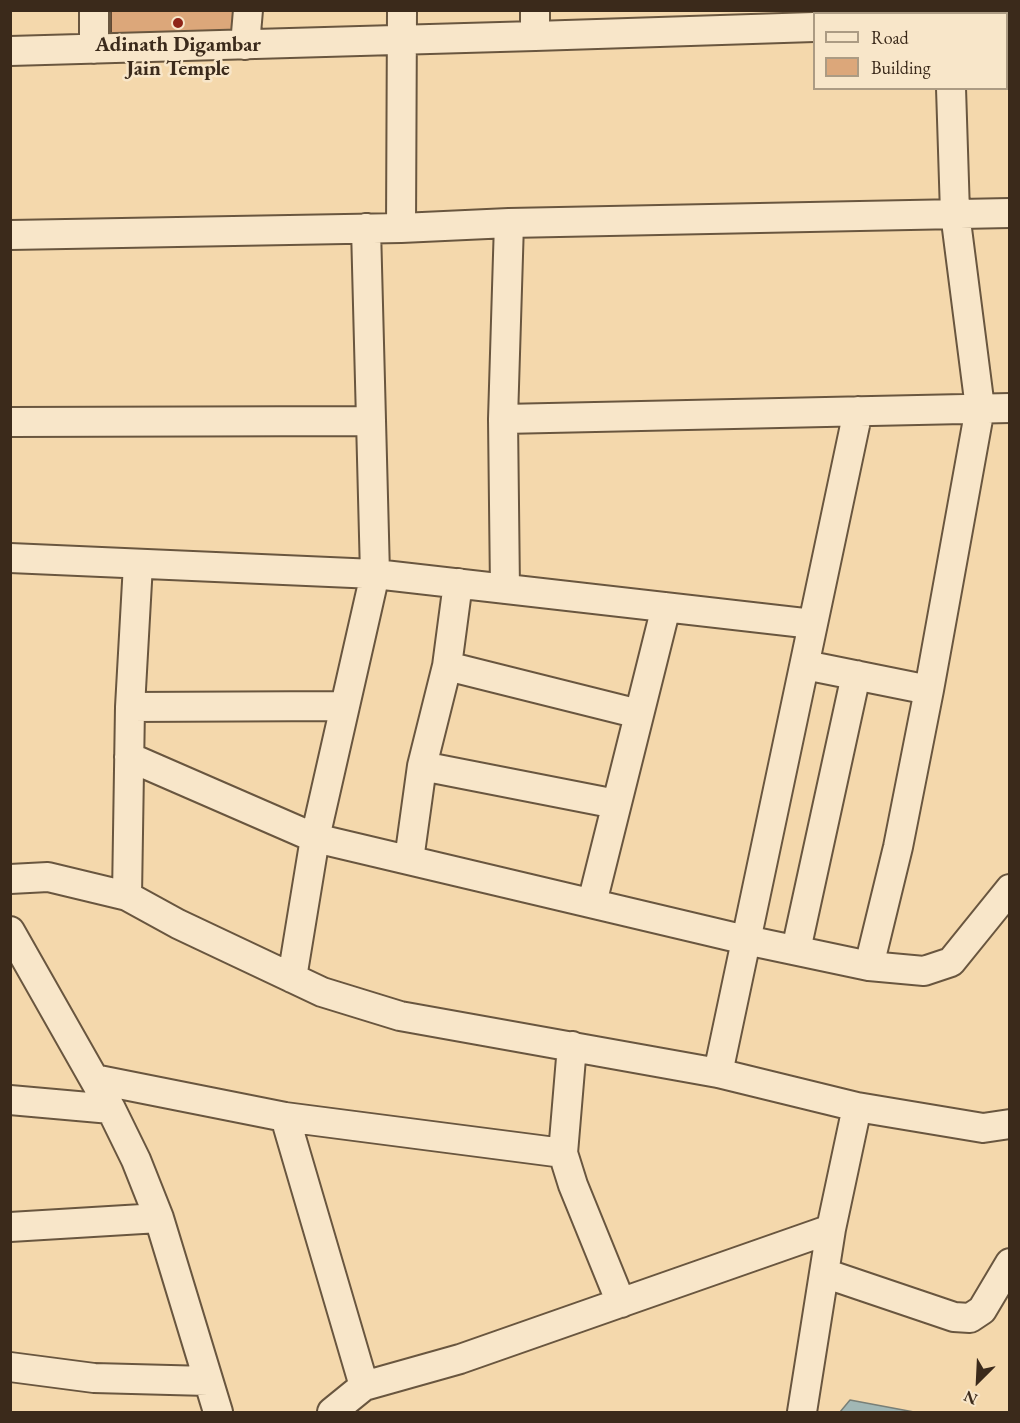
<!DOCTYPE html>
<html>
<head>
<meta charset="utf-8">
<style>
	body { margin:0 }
	#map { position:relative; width:1020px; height:1423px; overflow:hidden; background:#f4d8ac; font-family:"EB Garamond",serif }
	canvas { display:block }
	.frame { position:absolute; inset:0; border:12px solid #3b2a1b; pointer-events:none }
	.legend { position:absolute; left:813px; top:12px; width:195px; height:78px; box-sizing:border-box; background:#f8e6c9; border:2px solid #ac9b83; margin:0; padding:8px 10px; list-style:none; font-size:18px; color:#3b2a1b }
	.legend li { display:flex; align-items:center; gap:12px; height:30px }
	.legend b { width:30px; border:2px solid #ac9b83 }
	.north { position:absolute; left:948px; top:1351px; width:60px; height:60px; -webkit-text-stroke:4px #f8e6c9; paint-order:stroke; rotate:204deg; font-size:16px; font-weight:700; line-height:24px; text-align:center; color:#3b2a1b }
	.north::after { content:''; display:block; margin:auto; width:21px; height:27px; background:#3b2a1b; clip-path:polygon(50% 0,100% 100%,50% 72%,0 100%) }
</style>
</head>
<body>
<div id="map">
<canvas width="1020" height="1423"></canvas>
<div class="frame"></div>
<ul class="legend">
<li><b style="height:8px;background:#f8e6c9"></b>Road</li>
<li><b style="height:16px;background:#dca77a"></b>Building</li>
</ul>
<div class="north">N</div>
</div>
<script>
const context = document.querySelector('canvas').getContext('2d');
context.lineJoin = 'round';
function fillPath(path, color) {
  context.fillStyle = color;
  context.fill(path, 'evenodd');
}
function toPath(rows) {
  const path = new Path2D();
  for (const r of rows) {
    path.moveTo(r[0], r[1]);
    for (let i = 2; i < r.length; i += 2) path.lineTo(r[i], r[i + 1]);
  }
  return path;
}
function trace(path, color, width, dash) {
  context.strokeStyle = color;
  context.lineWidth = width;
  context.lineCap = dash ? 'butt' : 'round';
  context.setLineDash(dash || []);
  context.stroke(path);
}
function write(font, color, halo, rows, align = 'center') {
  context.font = font + ' "EB Garamond",serif';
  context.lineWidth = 5;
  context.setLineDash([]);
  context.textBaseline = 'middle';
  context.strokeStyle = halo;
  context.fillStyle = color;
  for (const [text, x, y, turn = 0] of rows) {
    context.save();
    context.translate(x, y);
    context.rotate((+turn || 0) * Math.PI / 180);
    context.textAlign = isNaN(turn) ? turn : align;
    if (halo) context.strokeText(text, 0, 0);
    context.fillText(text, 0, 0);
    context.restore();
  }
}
const water = toPath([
	[850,1400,914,1412,840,1412,850,1400]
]);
const building = toPath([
	[111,10,246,10,246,36,111,37,111,10]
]);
const minor = toPath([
	[535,10,535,36,814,27],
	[946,10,947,14],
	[245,45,248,10],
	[94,49,94,10],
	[10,51,535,36],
	[401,228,402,10],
	[10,235,401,228,509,223,1010,213],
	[503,419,1010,408],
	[10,422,371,421],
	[10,558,375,574,813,624],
	[505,589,503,419,509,223],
	[805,665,929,690],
	[447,666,639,714],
	[130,707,345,706],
	[129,757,315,838,746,940,869,966,924,971,951,962,1010,889],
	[422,766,616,804],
	[409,860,422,766,447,666,458,583],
	[10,879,48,877,127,896,178,924,322,992,400,1016,718,1073,857,1107,831,1229,802,1412],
	[127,896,130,707,138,564],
	[592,903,666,607],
	[10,931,111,1109,136,1160,159,1218,218,1412],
	[796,950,856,675],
	[869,966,898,847,929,690,980,408,955,213,951,88],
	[292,978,315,838,375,574,366,228],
	[572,1046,563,1153,573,1185,621,1303],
	[718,1073,858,411],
	[94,1079,285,1117,563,1153],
	[10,1100,111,1109],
	[857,1107,983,1128,1010,1124],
	[285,1117,364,1386],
	[10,1227,159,1218],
	[824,1273,954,1317,970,1318,982,1310,1010,1263],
	[10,1367,94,1378,208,1381],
	[332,1412,364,1386,460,1359,831,1229]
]);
const markers = [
	[178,23,6,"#8f2418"]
];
const poiNames = [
	["Adinath Digambar",178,45],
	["Jain Temple",178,69]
];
fillPath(water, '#a1b7b5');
trace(water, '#787f77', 1.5);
fillPath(building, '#dca77a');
trace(building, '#3b2a1b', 1.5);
trace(minor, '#69563f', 32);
trace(minor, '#f8e6c9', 28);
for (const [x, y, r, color] of markers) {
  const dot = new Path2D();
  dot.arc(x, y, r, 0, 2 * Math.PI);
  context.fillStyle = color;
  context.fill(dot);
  trace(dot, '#f8e6c9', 2);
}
write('bold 21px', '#3b2a1b', '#f8e6c9', poiNames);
</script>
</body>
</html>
